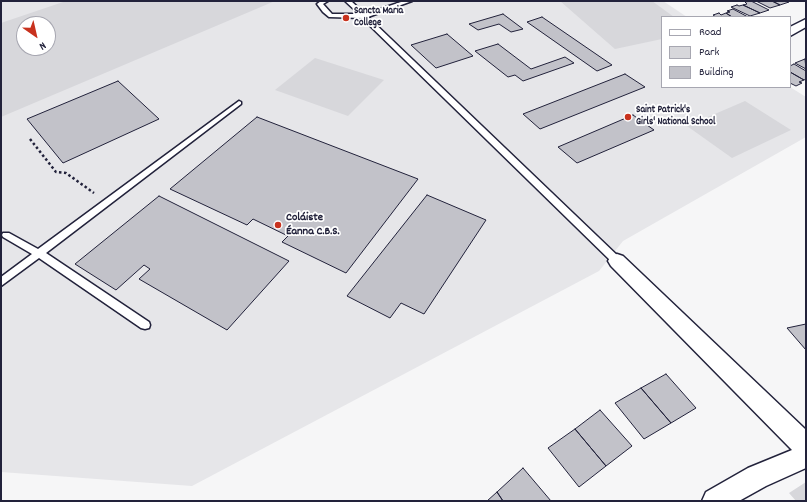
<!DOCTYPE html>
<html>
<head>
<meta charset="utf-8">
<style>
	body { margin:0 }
	#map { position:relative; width:807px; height:502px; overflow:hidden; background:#f6f6f7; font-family:Dekko,sans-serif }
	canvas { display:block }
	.frame { position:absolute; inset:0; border:2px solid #22223b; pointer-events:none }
	.legend { position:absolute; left:661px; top:16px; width:130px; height:72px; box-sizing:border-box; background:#fff; border:1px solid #a7a7b1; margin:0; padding:5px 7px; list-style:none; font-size:12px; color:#22223b }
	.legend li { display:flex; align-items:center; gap:8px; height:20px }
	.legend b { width:20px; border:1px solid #a7a7b1 }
	.north { position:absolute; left:16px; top:16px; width:40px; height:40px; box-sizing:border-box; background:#fff; border:1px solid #a7a7b1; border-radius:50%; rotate:146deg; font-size:11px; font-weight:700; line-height:16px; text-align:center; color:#22223b }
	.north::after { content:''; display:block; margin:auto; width:14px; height:18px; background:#c8321e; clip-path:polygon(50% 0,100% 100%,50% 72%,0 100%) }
</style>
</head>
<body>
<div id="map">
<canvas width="807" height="502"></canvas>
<div class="frame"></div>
<ul class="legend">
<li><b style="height:5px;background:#fff"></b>Road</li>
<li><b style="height:11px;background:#d7d7db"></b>Park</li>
<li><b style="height:11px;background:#c2c2c9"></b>Building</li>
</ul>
<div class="north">N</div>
</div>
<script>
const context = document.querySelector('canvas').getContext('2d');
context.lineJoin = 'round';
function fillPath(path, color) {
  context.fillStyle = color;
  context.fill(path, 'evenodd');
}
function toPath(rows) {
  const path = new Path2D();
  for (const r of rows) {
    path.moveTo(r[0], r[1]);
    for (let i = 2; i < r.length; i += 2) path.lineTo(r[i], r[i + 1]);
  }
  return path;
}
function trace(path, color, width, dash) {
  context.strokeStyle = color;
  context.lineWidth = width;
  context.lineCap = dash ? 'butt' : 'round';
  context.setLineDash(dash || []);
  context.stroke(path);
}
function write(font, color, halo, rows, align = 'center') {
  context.font = font + ' Dekko,sans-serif';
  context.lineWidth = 3.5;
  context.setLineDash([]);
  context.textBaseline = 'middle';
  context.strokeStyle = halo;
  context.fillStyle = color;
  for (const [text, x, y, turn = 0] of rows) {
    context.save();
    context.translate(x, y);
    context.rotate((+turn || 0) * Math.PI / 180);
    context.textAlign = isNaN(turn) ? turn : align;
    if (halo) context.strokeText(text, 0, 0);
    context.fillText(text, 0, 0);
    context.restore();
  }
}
const built = toPath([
	[1,1,663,1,687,17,662,17,662,87,790,87,806,97,806,137,623,241,599,271,192,486,1,472],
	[24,24,48,24,48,48,24,48]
]);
const green = toPath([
	[66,1,275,1,1,117,1,23],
	[24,24,48,24,48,48,24,48],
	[560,1,652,1,674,17,662,17,662,39,615,49],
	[315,58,384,80,348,116,275,90],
	[745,101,791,130,732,158,687,126],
	[806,482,806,501,796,501,789,493]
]);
const building = toPath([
	[751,1,769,10,760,13,743,5,747,4,745,2,751,1],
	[756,1,772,1,780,5,770,8,756,1],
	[772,1,787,1,789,2,780,5,772,1],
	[737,5,739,6,743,5,760,13,750,16,731,7,737,5],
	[733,9,748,17,732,17,726,13,730,12,727,11,733,9],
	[719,13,721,15,726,13,732,17,716,17,713,15,719,13],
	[503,14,523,29,511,32,499,24,478,30,469,24,503,14],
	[542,17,612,65,597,71,527,22,542,17],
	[447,34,473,56,436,68,411,45,447,34],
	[498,44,531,69,565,57,574,63,523,81,515,75,508,77,475,51,498,44],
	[805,59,806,69,795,63,805,59],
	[794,64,806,71,806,79,804,80,790,72,790,66,794,64],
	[790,72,804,80,799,82,802,83,796,86,790,83,790,72],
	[625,74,645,87,540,129,523,114,625,74],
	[118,81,159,119,63,163,27,119,118,81],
	[633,115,654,130,577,163,558,147,633,115],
	[257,117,418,179,346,273,282,242,288,236,253,219,247,225,170,189,257,117],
	[427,195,486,220,424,314,401,303,390,318,347,296,427,195],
	[159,196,289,261,227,330,139,279,150,269,144,265,116,290,75,264,159,196],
	[806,324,806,350,787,328,806,324],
	[666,374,696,408,671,423,641,388,666,374],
	[641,388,671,423,644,439,615,403,641,388],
	[600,410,632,446,606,466,575,429,600,410],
	[575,429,606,466,579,487,548,448,575,429],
	[523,468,551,501,503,501,497,492,523,468],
	[497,492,503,501,487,501,497,492]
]);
const path = toPath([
	[30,139,56,172,66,173,94,193]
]);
const lane = toPath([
	[321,1,328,1,323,4,332,14,359,14,345,1,351,1,365,14,404,1,412,1,368,17,620,258,622,261,620,264,614,264,362,18,329,17,323,12,317,4,321,1],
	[239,101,241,102,241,104,46,253,149,322,150,325,149,328,145,329,141,328,39,258,1,286,1,277,32,254,3,237,2,235,3,233,9,233,38,249,239,101]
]);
const street = toPath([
	[806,19,806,27,790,36,790,27,806,19],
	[617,254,623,256,804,428,806,430,806,468,766,486,739,501,702,501,706,492,748,468,792,450,611,266,608,261,611,256,617,254]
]);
const markers = [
	[346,18,4,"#c8321e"],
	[628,117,4,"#c8321e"],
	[278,225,4,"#c8321e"]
];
const farPoinames = [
	["Sancta Maria",354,12],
	["College",354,24],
	["Saint Patrick's",636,111],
	["Girls' National School",636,123]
];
const poiNames = [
	["Coláiste",286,218],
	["Éanna C.B.S.",286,232]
];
fillPath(built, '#e6e6e9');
fillPath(green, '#d7d7db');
fillPath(building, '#c2c2c9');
trace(building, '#22223b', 1);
trace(lane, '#22223b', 3);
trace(street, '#22223b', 3);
trace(path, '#22223b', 2.5, [2.5, 2.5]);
fillPath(lane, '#fff');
fillPath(street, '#fff');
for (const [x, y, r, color] of markers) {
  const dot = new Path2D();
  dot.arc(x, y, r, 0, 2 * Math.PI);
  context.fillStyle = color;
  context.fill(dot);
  trace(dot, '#fff', 1.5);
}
write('bold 10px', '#22223b', '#fff', farPoinames, 'left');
write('bold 12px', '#22223b', '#fff', poiNames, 'left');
</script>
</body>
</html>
